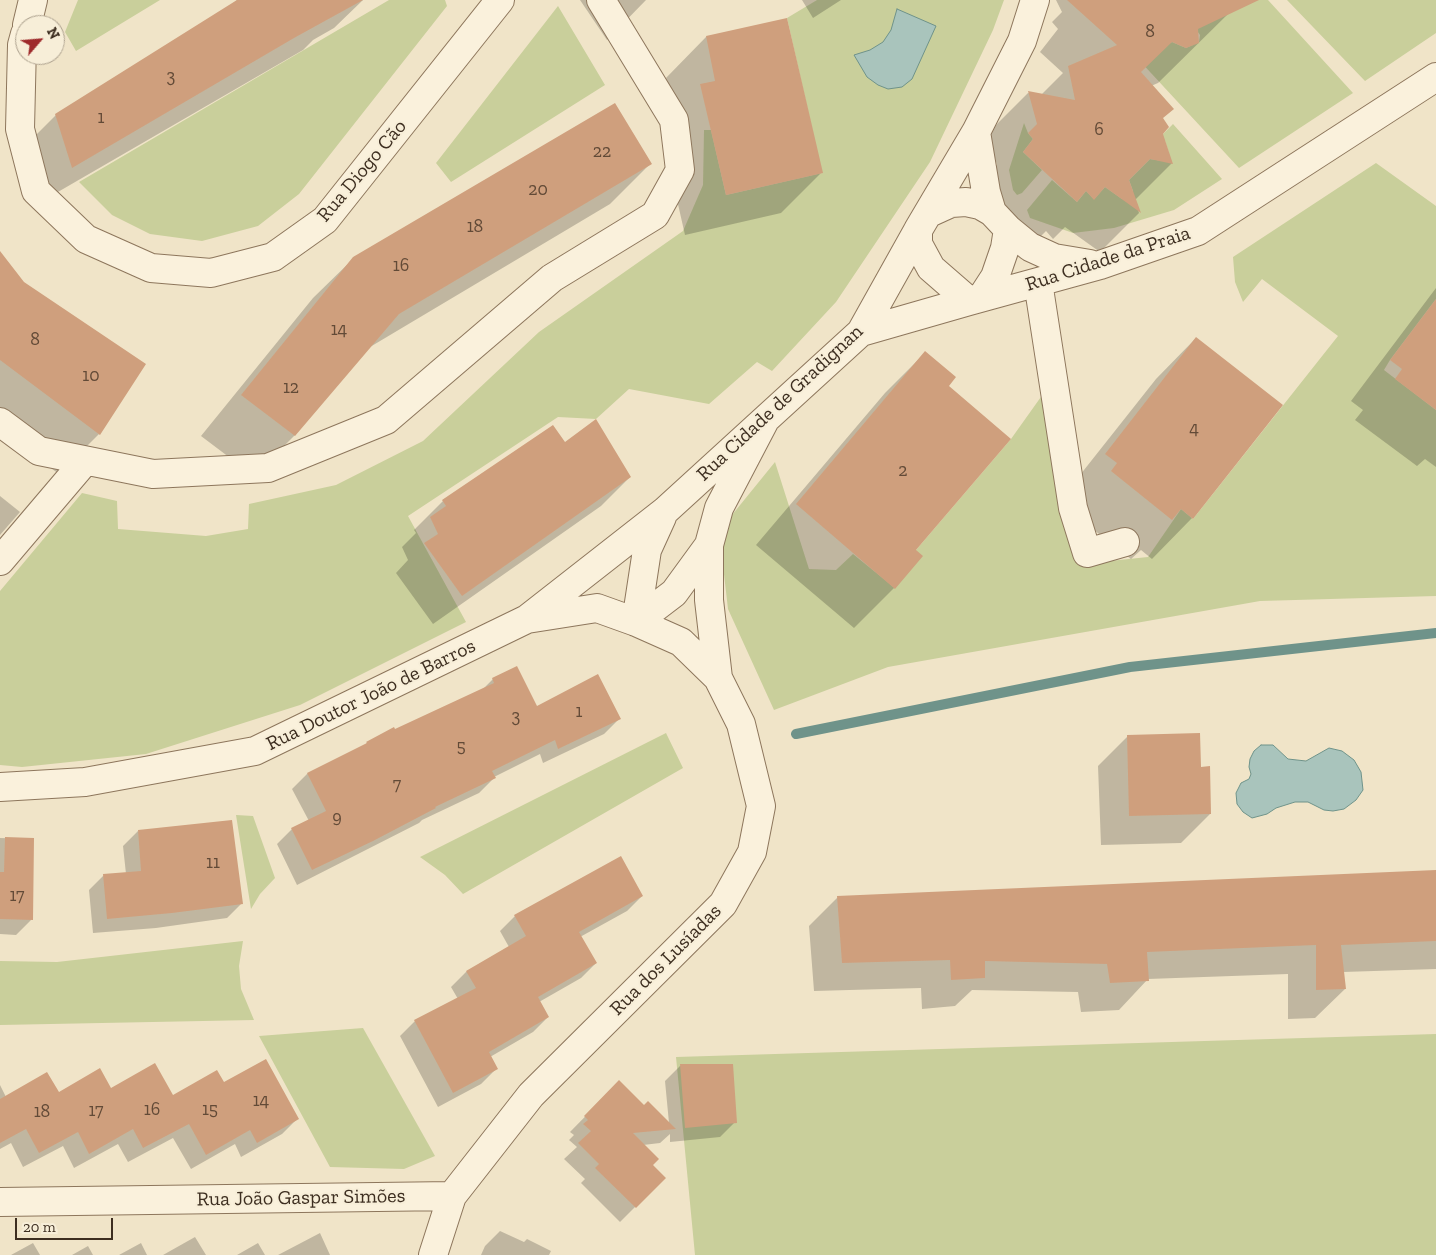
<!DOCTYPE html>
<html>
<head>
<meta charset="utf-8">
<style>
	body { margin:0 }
	#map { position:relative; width:1436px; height:1255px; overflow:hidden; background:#f0e4c8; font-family:"Zilla Slab",serif }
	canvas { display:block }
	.north { position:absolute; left:15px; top:15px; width:50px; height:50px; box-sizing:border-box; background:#f7eed8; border:1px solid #ada18e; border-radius:50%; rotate:63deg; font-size:14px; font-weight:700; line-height:20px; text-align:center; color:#3d2e20 }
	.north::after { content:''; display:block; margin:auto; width:18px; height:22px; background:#9e2a2b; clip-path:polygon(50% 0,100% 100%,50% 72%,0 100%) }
	.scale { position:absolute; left:15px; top:1218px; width:98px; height:22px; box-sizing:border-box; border:2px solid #3d2e20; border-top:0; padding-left:6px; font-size:15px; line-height:18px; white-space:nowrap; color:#3d2e20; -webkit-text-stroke:4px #f7eed8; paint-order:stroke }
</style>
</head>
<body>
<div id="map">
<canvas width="1436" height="1255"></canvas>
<div class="north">N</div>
<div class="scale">20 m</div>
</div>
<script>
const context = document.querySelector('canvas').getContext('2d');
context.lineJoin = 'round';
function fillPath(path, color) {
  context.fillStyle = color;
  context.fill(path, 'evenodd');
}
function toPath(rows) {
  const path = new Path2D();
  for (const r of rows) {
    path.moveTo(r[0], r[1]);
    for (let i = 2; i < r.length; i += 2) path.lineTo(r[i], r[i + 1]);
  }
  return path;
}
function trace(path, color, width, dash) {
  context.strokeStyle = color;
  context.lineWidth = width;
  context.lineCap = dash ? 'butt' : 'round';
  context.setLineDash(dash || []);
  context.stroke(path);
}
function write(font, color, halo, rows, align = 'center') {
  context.font = font + ' "Zilla Slab",serif';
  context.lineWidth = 4;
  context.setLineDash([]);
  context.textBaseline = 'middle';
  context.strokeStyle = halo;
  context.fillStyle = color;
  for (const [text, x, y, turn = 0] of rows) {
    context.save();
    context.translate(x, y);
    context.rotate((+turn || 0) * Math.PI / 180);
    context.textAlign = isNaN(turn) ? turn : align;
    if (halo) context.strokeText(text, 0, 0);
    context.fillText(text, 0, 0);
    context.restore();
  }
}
const green = toPath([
	[78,0,160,0,76,51,65,32],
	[389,0,445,0,447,6,299,194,258,226,202,241,150,234,112,215,79,182],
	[817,0,1004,0,993,30,930,162,836,302,772,371,757,362,709,404,629,389,596,419,558,417,408,516,466,622,300,705,146,754,22,767,0,765,0,591,82,493,117,501,118,529,206,536,248,529,249,504,336,485,423,441,539,332,683,231,703,185,704,130,711,130,726,195,822,173,787,18],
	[1226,0,1268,0,1353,93,1239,168,1138,59,1172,42,1186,48,1199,42,1200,35,1195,28],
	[1287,0,1436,0,1436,33,1365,81],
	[558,6,605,85,451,182,436,163],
	[1024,123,1028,133,1033,139,1023,152,1042,170,1022,193,1017,195,1013,190,1009,170],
	[1173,124,1222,179,1174,210,1114,228,1073,233,1030,218,1027,210,1052,180,1077,202,1086,191,1094,199,1105,187,1122,199,1133,191,1129,180,1150,159,1163,161,1169,153,1165,141,1160,137],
	[1376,163,1436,206,1436,299,1390,360,1384,370,1436,410,1436,596,1260,601,888,667,774,710,728,609,719,531,775,462,809,569,836,570,853,554,895,588,916,550,1011,439,1048,387,1081,564,1148,557,1181,509,1193,519,1338,336,1262,279,1243,302,1235,282,1233,257],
	[666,733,683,768,463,894,445,875,420,857],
	[236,815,253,816,275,878,260,894,251,909],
	[243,941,239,966,241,989,254,1020,0,1025,0,961,57,962],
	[363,1028,435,1156,404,1169,330,1167,259,1036],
	[1436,1034,1436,1255,695,1255,676,1057]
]);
const water = toPath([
	[897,9,936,26,912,79,902,87,888,89,878,85,867,77,854,55,870,50,883,42,891,30,897,9],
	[1261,745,1273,745,1288,759,1306,761,1329,748,1342,751,1354,760,1361,772,1363,790,1356,800,1344,809,1333,811,1324,810,1308,802,1295,802,1276,808,1267,814,1252,818,1243,812,1237,804,1236,793,1241,783,1249,779,1251,774,1249,767,1250,759,1254,751,1261,745]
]);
const shadow = toPath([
	[237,0,363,0,334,28,313,40,303,50,32,207,16,155,56,115,232,4],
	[580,0,646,0,607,40],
	[802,0,841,0,813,18],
	[1056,0,1224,0,1228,14,1158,83,1151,86,1162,119,1161,134,1172,163,1135,200,1139,213,1100,252,1065,227,1053,239,1046,231,1036,241,983,193,988,174,997,165,988,133,1028,93,1041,95,1063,73,1040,52,1058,29,1052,22,1062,12],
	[786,19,821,173,781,213,685,235,660,125,674,112,666,78,706,37],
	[650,164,610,204,370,347,294,436,254,476,201,436,313,298,354,258],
	[0,253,99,434,59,474,0,431],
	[1436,288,1436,467,1425,459,1417,466,1355,420,1363,410,1351,401],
	[1196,338,1281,405,1192,518,1152,559,1141,550,1131,559,1071,512,1065,494,1156,379],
	[925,353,947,386,915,551,894,588,854,628,756,545,885,393],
	[564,444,630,477,601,506,433,624,396,573,408,560,402,547,416,533,414,530,443,501],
	[0,496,20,512,0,535],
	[493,679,536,707,619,719,604,734,543,763,540,754,494,777,494,778,479,793,422,820,419,823,297,885,277,844,292,829,309,821,292,789,307,774,363,746,367,743,482,690],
	[1127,737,1199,768,1210,814,1181,843,1101,845,1098,766],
	[138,831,242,903,227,918,156,928,93,933,89,890,104,875,126,874,123,846],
	[0,838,33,839,31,920,16,935,0,934],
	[1436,871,1436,969,1343,972,1345,989,1315,1018,1288,1019,1288,974,1148,979,1119,1010,1081,1012,1078,992,972,990,955,1006,922,1009,921,988,814,991,809,926,838,897],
	[642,896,627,911,580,937,596,963,581,978,539,1002,548,1017,533,1032,490,1057,496,1069,481,1084,438,1107,400,1036,415,1021,458,999,451,987,466,972,509,947,500,931,515,916],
	[732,1065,735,1122,720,1137,670,1142,670,1134,660,1143,643,1145,651,1165,664,1178,620,1222,581,1183,585,1179,564,1159,577,1147,569,1140,574,1135,570,1132,619,1082,644,1107,669,1123,665,1081,680,1066],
	[223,1084,297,1119,282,1134,241,1157,235,1144,191,1169,173,1138,128,1162,118,1144,74,1168,63,1146,23,1167,11,1143,0,1149,0,1085,6,1097,110,1089,172,1097],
	[500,1231,524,1242,527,1239,551,1251,549,1255,481,1255,485,1246],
	[320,1233,330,1255,278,1255],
	[195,1237,206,1255,163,1255],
	[33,1243,40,1255,11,1255],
	[141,1243,147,1255,119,1255],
	[258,1243,265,1255,237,1255],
	[88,1246,93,1255,72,1255]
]);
const stream = toPath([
	[796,734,1130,667,1436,633]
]);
const building = toPath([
	[237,0,363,0,294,38,72,168,55,114],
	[1067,0,1259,0,1198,29,1199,43,1186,48,1172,42,1141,72,1174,109,1163,118,1169,127,1163,134,1173,164,1150,159,1129,180,1141,213,1105,187,1094,200,1086,191,1077,202,1023,152,1033,139,1028,133,1037,124,1028,91,1075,100,1068,66,1117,45],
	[787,18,823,173,726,195,700,84,715,81,706,36],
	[615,103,652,164,399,314,295,436,241,395,353,257],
	[0,251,24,282,146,364,100,435,0,360],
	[1436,299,1436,410,1395,379,1402,369,1390,360],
	[1196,337,1283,405,1193,519,1181,509,1172,520,1111,471,1117,463,1105,454],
	[925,351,956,377,949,386,1011,439,916,550,923,556,895,589,796,504],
	[596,419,631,477,462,596,424,543,438,534,430,517,446,506,442,500,553,425,565,442],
	[517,666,537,706,598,674,621,719,558,749,555,740,492,771,496,778,435,807,436,808,373,841,312,870,291,828,326,811,307,773,367,743,366,742,394,727,395,729,494,683,492,678],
	[1200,733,1201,767,1210,766,1211,814,1129,816,1127,735],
	[232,820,243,904,172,913,107,919,103,874,141,871,138,830],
	[5,837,34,838,33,920,0,919,0,872,4,872],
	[621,856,643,896,579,932,597,963,538,997,549,1017,489,1052,498,1069,453,1093,414,1020,476,988,466,971,526,936,514,915],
	[1436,870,1436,941,1341,945,1346,989,1316,990,1316,945,1147,952,1149,981,1110,983,1107,964,985,961,985,978,951,980,950,960,842,963,837,896],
	[266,1059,299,1119,257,1143,250,1130,206,1155,189,1124,143,1148,133,1129,89,1154,78,1132,39,1153,26,1129,0,1143,0,1099,47,1072,59,1092,100,1068,111,1088,155,1063,173,1095,217,1070,224,1082],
	[680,1064,733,1064,737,1123,685,1128],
	[619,1080,644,1105,648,1101,676,1129,633,1133,659,1159,653,1165,666,1178,636,1208,595,1168,599,1164,578,1143,591,1131,583,1124,588,1120,584,1116]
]);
const minor = toPath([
	[27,25,33,0],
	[25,34,22,45,20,129,36,191,86,239,151,268,211,273,273,257,325,220,500,0],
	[976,132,986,192,992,212,1008,229,1030,247,1054,258,1090,264],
	[929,213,951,203,966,202,980,205,992,212],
	[918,230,918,244,931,268,969,301],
	[1038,282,1073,508,1087,553,1125,542],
	[982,297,995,277,1005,248,1008,229],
	[861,332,969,301,1100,265,1198,231,1436,77],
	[0,422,39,451,153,474,268,468,386,420,552,278,655,215,680,170,674,120,601,0],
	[0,561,85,461],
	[527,619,665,511,861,332,918,230,976,132,1022,41,1035,0],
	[636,622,647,550,662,517],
	[636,622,674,593,709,545],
	[0,787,85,782,255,751,527,619,597,608,636,622,681,642,718,678],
	[0,1202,452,1196],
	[433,1255,452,1196,531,1095,723,904,752,852,761,806,741,724,718,678,709,600,709,545,719,508,764,422]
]);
const numberNames = [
	["8",1150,32],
	["3",171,77],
	["1",101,118],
	["6",1099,130],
	["22",602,152],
	["20",538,190],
	["18",475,227],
	["16",401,266],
	["14",339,330],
	["8",35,340],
	["10",91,376],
	["12",291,388],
	["4",1194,429],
	["2",903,471],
	["1",579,712],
	["3",516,717],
	["5",461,747],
	["7",397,785],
	["9",337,818],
	["11",213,863],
	["17",17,896],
	["14",261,1101],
	["16",152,1110],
	["15",210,1110],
	["17",96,1111],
	["18",42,1112]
];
const streetNames = [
	["Rua Diogo Cão",362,171,-50],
	["Rua Cidade da Praia",1108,259,-18],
	["Rua Cidade de Gradignan",780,403,-43],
	["Rua Doutor João de Barros",371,695,-26],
	["Rua dos Lusíadas",666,960,-45],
	["Rua João Gaspar Simões",301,1198,-1]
];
fillPath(green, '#c9cf9b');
fillPath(water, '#a9c4bc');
trace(water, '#6f938a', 1);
fillPath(shadow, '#0003');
trace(stream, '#6f938a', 10);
fillPath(building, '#cf9f7d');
trace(minor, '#8d765c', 30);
trace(minor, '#faf1dc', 28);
write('18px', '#624a37', null, numberNames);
write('20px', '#3d2e20', '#f7eed8', streetNames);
</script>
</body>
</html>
